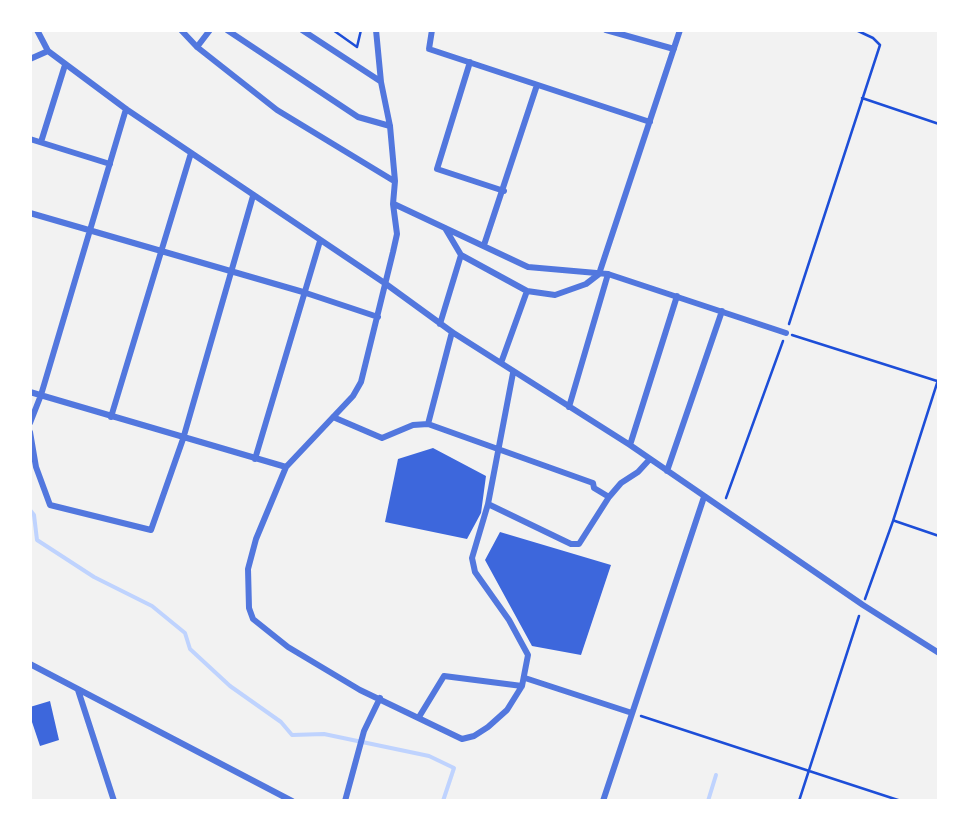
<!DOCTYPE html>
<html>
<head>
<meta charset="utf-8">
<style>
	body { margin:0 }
	#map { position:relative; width:969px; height:831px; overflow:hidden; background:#f2f2f2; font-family:"Public Sans",sans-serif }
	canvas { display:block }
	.frame { position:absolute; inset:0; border:32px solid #fff; pointer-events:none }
</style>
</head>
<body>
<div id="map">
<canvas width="969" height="831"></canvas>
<div class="frame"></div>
</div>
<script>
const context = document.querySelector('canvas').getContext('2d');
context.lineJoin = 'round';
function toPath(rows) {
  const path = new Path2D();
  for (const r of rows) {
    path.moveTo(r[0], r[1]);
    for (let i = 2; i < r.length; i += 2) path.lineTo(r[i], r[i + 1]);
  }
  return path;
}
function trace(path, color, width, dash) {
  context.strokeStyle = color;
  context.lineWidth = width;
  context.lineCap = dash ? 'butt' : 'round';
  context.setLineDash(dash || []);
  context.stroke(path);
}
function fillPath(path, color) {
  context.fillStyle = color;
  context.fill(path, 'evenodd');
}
const stream = toPath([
	[30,510,34,515,37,540,94,577,152,606,185,633,190,649,230,686,281,722,292,735,324,734,429,756,454,768,443,801],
	[708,801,716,775]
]);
const building = toPath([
	[433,448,486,476,481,513,467,539,385,522,398,459],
	[500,532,611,565,581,655,532,646,485,560],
	[50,701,59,740,40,746,30,716,30,707]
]);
const path = toPath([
	[333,30,357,47,361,30],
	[862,98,939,124],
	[789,324,880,45,873,38,856,30],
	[792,335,937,381],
	[726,498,783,341],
	[895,521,939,536],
	[865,599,893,521,939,377],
	[641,716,901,801],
	[799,801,859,616]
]);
const minor = toPath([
	[37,30,48,51,126,109,386,284,452,332,630,445,863,605,939,653],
	[181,30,197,47,277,110,394,181],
	[227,30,358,117,390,126],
	[302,30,380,81],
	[376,30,381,82,390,126,395,181,393,204,397,234,393,252,361,382,353,396,286,467,256,539,248,569,249,608,253,619,288,647,360,690,462,739,474,736,488,727,507,710,522,686,528,655,509,620,475,572,472,558,488,504,513,373],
	[432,30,429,49,650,122],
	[606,30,674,49],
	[197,47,210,30],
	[30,59,48,51],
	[470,62,437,169,504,191],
	[30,139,110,164],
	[41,142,65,65],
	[394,204,528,267,608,274,786,333],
	[30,213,303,292,378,317],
	[484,245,537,85],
	[461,255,527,291],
	[440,324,461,255,445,228],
	[452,332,428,424,593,483,594,488,609,497],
	[501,363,527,291,555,295,586,284,599,274,680,30],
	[30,392,286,467],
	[569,407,608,274],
	[111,417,191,153],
	[333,417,382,438,413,425,428,424],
	[30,423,41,395,126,109],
	[30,432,36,467,50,505,151,530,183,439,253,196],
	[630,445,677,296],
	[255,459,320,241],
	[667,471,722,311],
	[488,504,571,544,579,544,609,497,621,483,638,472,649,460],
	[30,664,292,801],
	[525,678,632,713],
	[78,690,114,801],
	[419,717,444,676,522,686],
	[345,801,364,731,380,698],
	[603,801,704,497]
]);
trace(stream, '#bfd3fe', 4);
fillPath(building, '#3d67dc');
trace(path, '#1d4ed8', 2.5);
trace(minor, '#5277de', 6);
</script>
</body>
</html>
